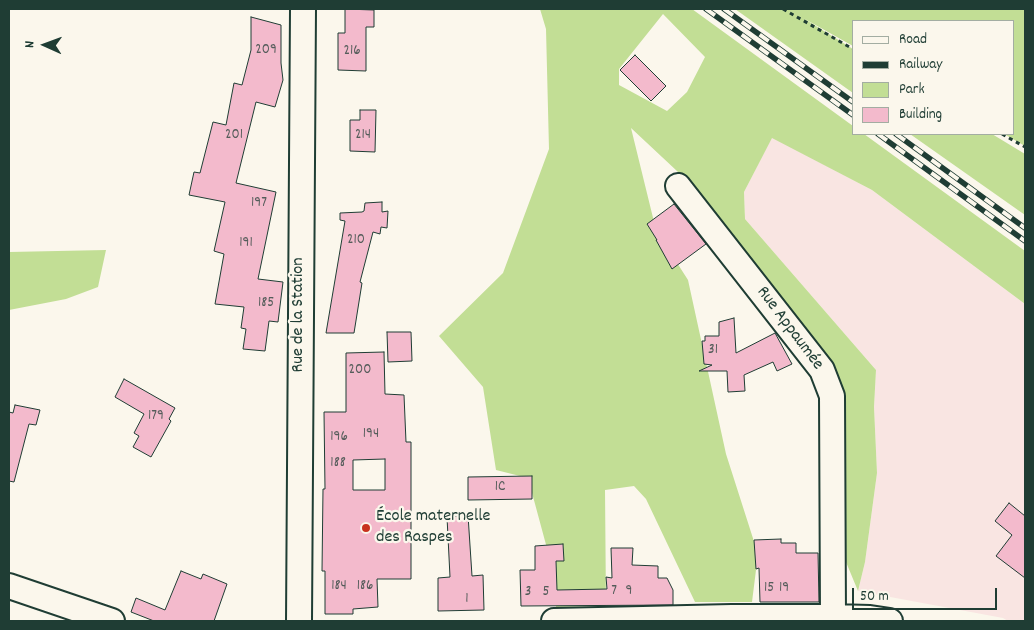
<!DOCTYPE html>
<html>
<head>
<meta charset="utf-8">
<style>
	body { margin:0 }
	#map { position:relative; width:1034px; height:630px; overflow:hidden; background:#fbf7ec; font-family:Dekko,sans-serif }
	canvas { display:block }
	.frame { position:absolute; inset:0; border:10px solid #1f3d34; pointer-events:none }
	.legend { position:absolute; left:852px; top:20px; width:162px; height:115px; box-sizing:border-box; background:#fbf7ec; border:1px solid #a3ada2; margin:0; padding:6px 9px; list-style:none; font-size:15px; color:#1f3d34 }
	.legend li { display:flex; align-items:center; gap:10px; height:25px }
	.legend b { width:25px; border:1px solid #a3ada2 }
	.north { position:absolute; left:20px; top:20px; width:50px; height:50px; -webkit-text-stroke:4px #fbf7ec; paint-order:stroke; rotate:272deg; font-size:14px; font-weight:700; line-height:20px; text-align:center; color:#1f3d34 }
	.north::after { content:''; display:block; margin:auto; width:18px; height:22px; background:#1f3d34; clip-path:polygon(50% 0,100% 100%,50% 72%,0 100%) }
	.scale { position:absolute; left:852px; top:588px; width:145px; height:22px; box-sizing:border-box; border:2px solid #1f3d34; border-top:0; padding-left:6px; font-size:15px; line-height:18px; white-space:nowrap; color:#1f3d34; -webkit-text-stroke:4px #fbf7ec; paint-order:stroke }
</style>
</head>
<body>
<div id="map">
<canvas width="1034" height="630"></canvas>
<div class="frame"></div>
<ul class="legend">
<li><b style="height:6px;background:#fbf7ec"></b>Road</li>
<li><b style="height:6px;background:#1f3d34"></b>Railway</li>
<li><b style="height:14px;background:#c2de95"></b>Park</li>
<li><b style="height:14px;background:#f3bacc"></b>Building</li>
</ul>
<div class="north">N</div>
<div class="scale">50 m</div>
</div>
<script>
const context = document.querySelector('canvas').getContext('2d');
context.lineJoin = 'round';
function fillPath(path, color) {
  context.fillStyle = color;
  context.fill(path, 'evenodd');
}
function toPath(rows) {
  const path = new Path2D();
  for (const r of rows) {
    path.moveTo(r[0], r[1]);
    for (let i = 2; i < r.length; i += 2) path.lineTo(r[i], r[i + 1]);
  }
  return path;
}
function trace(path, color, width, dash) {
  context.strokeStyle = color;
  context.lineWidth = width;
  context.lineCap = dash ? 'butt' : 'round';
  context.setLineDash(dash || []);
  context.stroke(path);
}
function write(font, color, halo, rows, align = 'center') {
  context.font = font + ' Dekko,sans-serif';
  context.lineWidth = 4.5;
  context.setLineDash([]);
  context.textBaseline = 'middle';
  context.strokeStyle = halo;
  context.fillStyle = color;
  for (const [text, x, y, turn = 0] of rows) {
    context.save();
    context.translate(x, y);
    context.rotate((+turn || 0) * Math.PI / 180);
    context.textAlign = isNaN(turn) ? turn : align;
    if (halo) context.strokeText(text, 0, 0);
    context.fillText(text, 0, 0);
    context.restore();
  }
}
const built = toPath([
	[772,137,872,190,1025,304,1025,621,1008,621,1003,618,858,591,865,562,877,473,874,407,876,370,745,219,744,192]
]);
const green = toPath([
	[540,9,692,9,853,126,853,134,864,134,1025,251,1025,304,872,190,772,138,744,192,745,219,876,370,874,407,877,473,865,562,858,591,846,562,842,389,824,355,693,186,631,128,656,230,688,280,726,454,758,554,752,602,695,602,646,499,634,486,605,490,606,606,556,607,555,578,528,478,496,470,483,387,439,336,503,273,549,149,546,29],
	[663,14,705,57,687,92,667,111,619,85,619,69],
	[735,9,1025,9,1025,146,1004,134,1013,134,1013,21,853,21,853,46,803,18,853,49,853,93],
	[910,134,992,134,1025,154,1025,215],
	[106,250,98,287,66,299,9,310,9,252]
]);
const building = toPath([
	[345,9,374,10,374,27,366,27,366,71,338,70,338,33,345,33,345,9],
	[251,17,281,25,281,63,283,80,275,107,256,102,236,183,276,192,258,279,283,282,278,322,269,321,265,351,243,349,246,329,241,328,244,307,215,304,224,254,214,251,225,202,189,195,194,172,200,173,213,122,226,125,234,83,242,85,251,50,251,17],
	[635,55,666,86,651,101,620,70,635,55],
	[360,110,376,110,375,152,350,151,350,120,360,120,360,110],
	[382,202,382,212,388,211,387,228,381,227,380,234,373,232,360,282,362,283,354,333,326,333,345,221,340,220,340,213,362,212,364,211,365,203,382,202],
	[674,204,706,244,672,269,656,240,657,240,647,224,674,204],
	[734,318,736,353,775,333,792,364,777,371,773,362,744,375,745,391,728,392,727,371,699,371,712,365,704,364,702,341,705,341,705,336,719,336,719,322,734,318],
	[387,332,411,332,412,361,388,362,387,332],
	[384,352,385,394,404,395,406,442,411,442,411,579,377,579,378,607,353,609,353,614,325,614,325,571,322,571,323,489,325,489,324,412,346,412,346,353,384,352],
	[385,459,385,490,353,490,353,460,385,459],
	[124,379,175,408,169,419,171,421,151,457,133,447,139,436,134,433,144,414,115,397,124,379],
	[15,405,40,410,36,425,29,424,14,482,9,481,9,412,13,413,15,405],
	[532,476,532,499,468,500,468,477,532,476],
	[1009,503,1025,516,1025,578,996,556,1012,535,995,521,1009,503],
	[468,515,472,576,483,575,484,610,438,611,438,578,450,577,447,517,468,515],
	[781,539,781,543,796,543,796,553,818,553,819,602,760,602,759,568,756,569,754,540,781,539],
	[563,544,564,561,556,561,557,590,607,589,606,577,612,578,611,548,633,548,632,565,658,566,658,578,667,578,673,590,673,605,521,606,520,570,535,570,535,546,563,544],
	[181,571,201,579,203,574,227,584,214,621,154,621,131,612,136,598,165,610,181,571]
]);
const path = toPath([
	[783,9,853,49],
	[1002,134,1025,147]
]);
const minor = toPath([
	[678,186,822,370,832,396,833,617],
	[9,586,112,621],
	[299,621,303,9],
	[554,621,732,617,833,617,870,618,890,621]
]);
const rail = toPath([
	[706,9,853,115],
	[724,9,853,102],
	[878,134,1025,241],
	[896,134,1025,228]
]);
const markers = [
	[366,528,5,"#c8321e"]
];
const numberNames = [
	["209",266,51],
	["216",352,52],
	["201",234,136],
	["214",363,136],
	["197",259,204],
	["210",356,241],
	["191",246,244],
	["185",266,304],
	["31",713,351],
	["200",360,371],
	["179",156,417],
	["194",371,435],
	["196",339,438],
	["188",338,464],
	["1C",500,488],
	["184",339,587],
	["186",365,587],
	["15",769,589],
	["19",784,589],
	["7",614,592],
	["9",629,592],
	["3",528,593],
	["5",546,593],
	["1",467,600]
];
const streetNames = [
	["Rue de la Station",300,315,-90],
	["Rue Appaumée",789,329,53]
];
const poiNames = [
	["École maternelle",376,518],
	["des Raspes",376,539]
];
fillPath(built, '#f9e5e2');
fillPath(green, '#c2de95');
fillPath(building, '#f3bacc');
trace(building, '#1f3d34', 1);
trace(minor, '#1f3d34', 28);
trace(path, '#1f3d34', 3, [4, 4]);
trace(minor, '#fbf7ec', 24);
trace(rail, '#1f3d34', 5.5);
trace(rail, '#fbf7ec', 4, [11]);
for (const [x, y, r, color] of markers) {
  const dot = new Path2D();
  dot.arc(x, y, r, 0, 2 * Math.PI);
  context.fillStyle = color;
  context.fill(dot);
  trace(dot, '#fbf7ec', 2);
}
write('15px', '#545c5a', null, numberNames);
write('18px', '#1f3d34', '#fbf7ec', streetNames);
write('18px', '#1f3d34', '#fbf7ec', poiNames, 'left');
</script>
</body>
</html>
